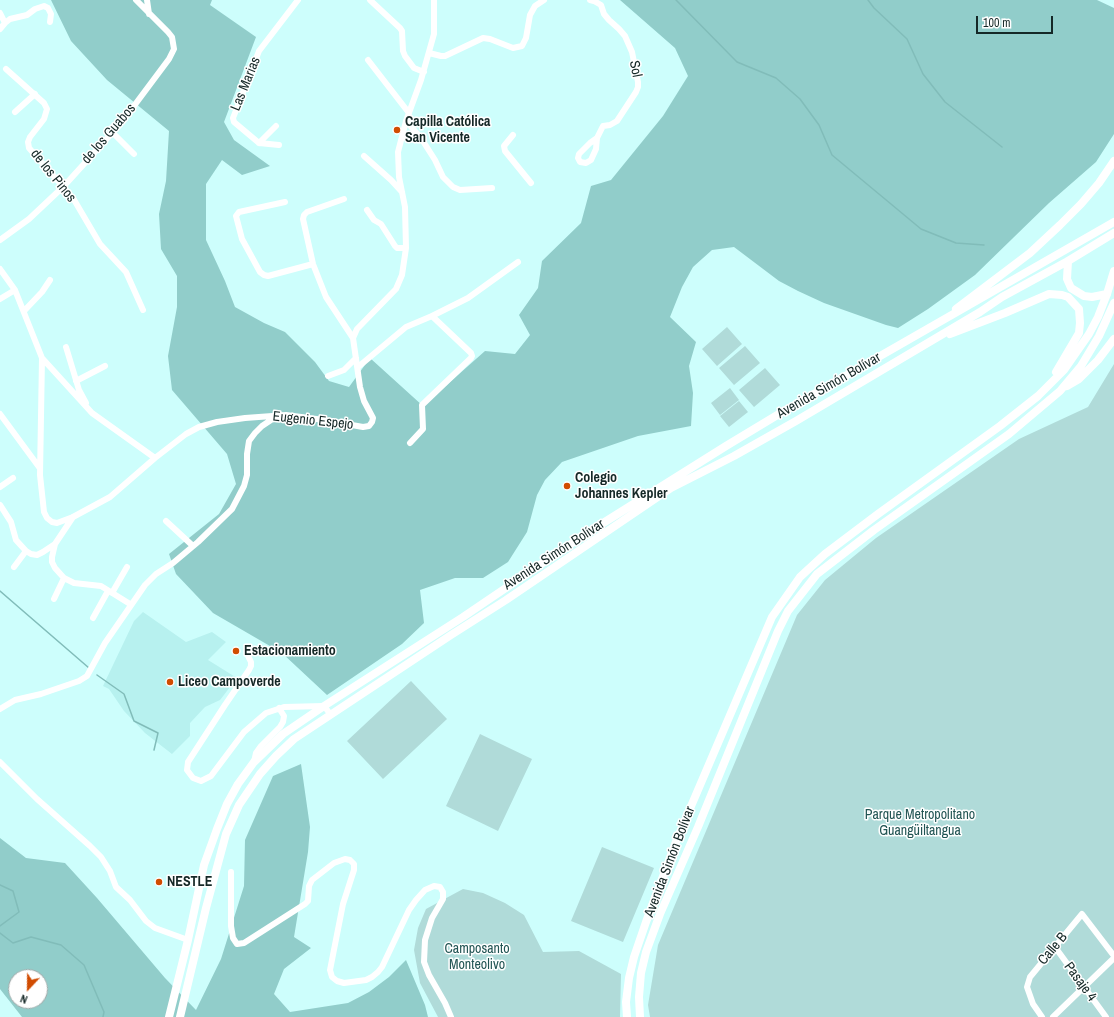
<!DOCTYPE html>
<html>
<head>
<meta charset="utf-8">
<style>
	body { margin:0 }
	#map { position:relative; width:1114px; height:1017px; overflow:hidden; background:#cdfefc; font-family:"Archivo Narrow",sans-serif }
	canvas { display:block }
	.north { position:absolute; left:8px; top:969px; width:40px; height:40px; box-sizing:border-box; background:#fff; border:1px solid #a1a9a9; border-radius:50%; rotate:202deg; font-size:11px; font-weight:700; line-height:16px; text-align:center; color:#152827 }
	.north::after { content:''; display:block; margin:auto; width:14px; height:18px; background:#d14c01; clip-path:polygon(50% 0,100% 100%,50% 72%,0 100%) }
	.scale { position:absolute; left:976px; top:16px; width:77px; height:18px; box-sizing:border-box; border:2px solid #152827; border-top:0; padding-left:5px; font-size:12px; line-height:14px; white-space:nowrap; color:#152827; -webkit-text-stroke:3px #fff; paint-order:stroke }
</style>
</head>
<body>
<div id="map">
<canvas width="1114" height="1017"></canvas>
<div class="north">N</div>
<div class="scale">100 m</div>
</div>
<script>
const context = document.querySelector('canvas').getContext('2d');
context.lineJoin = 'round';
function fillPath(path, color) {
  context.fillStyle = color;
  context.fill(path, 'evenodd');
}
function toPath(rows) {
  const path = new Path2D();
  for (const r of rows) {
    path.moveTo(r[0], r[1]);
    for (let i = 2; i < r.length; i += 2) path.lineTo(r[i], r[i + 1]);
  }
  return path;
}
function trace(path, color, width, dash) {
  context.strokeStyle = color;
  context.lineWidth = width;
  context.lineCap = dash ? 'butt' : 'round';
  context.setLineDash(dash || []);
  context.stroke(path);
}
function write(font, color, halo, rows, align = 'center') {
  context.font = font + ' "Archivo Narrow",sans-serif';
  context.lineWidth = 3;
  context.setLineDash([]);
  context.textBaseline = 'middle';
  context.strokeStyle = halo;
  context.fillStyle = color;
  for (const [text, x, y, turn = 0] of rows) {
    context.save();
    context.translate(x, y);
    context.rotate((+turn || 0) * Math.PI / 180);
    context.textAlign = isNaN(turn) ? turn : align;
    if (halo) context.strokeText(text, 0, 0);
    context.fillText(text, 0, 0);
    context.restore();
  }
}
const built = toPath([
	[143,612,186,642,212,632,226,642,208,660,237,678,220,700,205,707,190,723,190,736,172,754,145,733,124,711,109,689,103,686,134,621]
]);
const green = toPath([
	[727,327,742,344,717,366,702,349],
	[745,346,760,363,734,385,719,368],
	[1114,364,1114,1017,650,1017,648,1005,658,945,797,615,825,580,876,538,1019,439,1088,407],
	[765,368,780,385,754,407,739,390],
	[730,388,739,400,720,415,711,403],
	[739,401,748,412,729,427,720,416],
	[411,681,447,719,383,779,347,741],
	[480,734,532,759,498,831,446,806],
	[602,847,654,868,623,942,571,921],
	[463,889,483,893,505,903,524,915,543,952,579,951,621,974,620,1017,438,1017,420,983,414,950,418,928,426,909]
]);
const forest = toPath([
	[51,0,212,0,210,5,256,37,224,122,234,140,270,166,242,175,222,160,206,184,206,240,225,281,235,307,264,323,285,332,315,362,329,381,349,387,370,358,423,406,485,351,515,354,530,335,519,315,538,288,542,261,581,223,591,186,611,180,663,116,688,76,675,48,620,0,1097,0,1114,8,1114,134,1096,162,1049,203,975,275,928,309,898,328,886,325,824,303,798,291,779,281,734,247,712,250,693,267,682,287,670,317,696,342,689,366,693,393,691,426,638,436,562,462,545,480,537,495,527,532,508,562,483,578,455,578,420,590,424,623,402,644,327,695,282,653,213,613,176,574,169,554,219,514,236,484,227,454,172,390,168,356,177,307,177,276,161,249,159,214,166,181,169,131,107,80,71,41],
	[301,764,310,827,308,852,294,937,311,948,284,969,274,994,290,1012,348,1003,369,992,389,977,406,960,425,1005,428,1017,22,1017,0,989,0,838,26,858,65,863,97,898,165,978,196,1010,221,959,244,886,245,840,273,776],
	[16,977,40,977,40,1001,16,1001]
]);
const stream = toPath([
	[676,0,737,62,776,78,800,99,819,125,832,155,909,219,921,229,956,243,984,245],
	[868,0,874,8,907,39,923,74,945,102,1002,147],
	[0,591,89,668],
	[97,675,124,694,134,721,158,733,154,750],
	[0,885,13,891,19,912,0,926],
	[0,933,13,943,31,937,61,945,84,965,104,1012,103,1017]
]);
const minor = toPath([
	[147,0,149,14],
	[370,0,400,28,402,31,403,51,405,56,414,68,424,72],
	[590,0,594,1,601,5,604,14,609,20,619,29,625,36,632,52,638,82,638,87,636,92,617,121,610,125,603,126,597,138,596,149,591,160,586,163,580,162,578,158,579,154,590,143,597,138],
	[0,13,5,23,0,29],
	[5,23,10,19,27,15,35,9,44,6,48,8,51,14,50,22],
	[429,53,441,56,445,56,483,38,490,39,513,48,522,46,526,38,530,15,535,6,544,0],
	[368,60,409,113],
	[6,69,44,103,47,109,44,119,30,137,28,142,29,148,73,198,100,244,126,272,143,310],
	[15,112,35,94],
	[406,121,421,138,435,160,443,177,453,187,460,190,492,188],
	[276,126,259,143,234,122,233,118,259,51,298,0],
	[112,132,134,154],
	[513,135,504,146,505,151,531,183],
	[259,143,279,145],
	[364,156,391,180,402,192],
	[344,199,307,212,304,215,303,219,313,264,326,297,353,338],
	[285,202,239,212,236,216,242,239,260,272,264,275,268,276,313,264],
	[367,210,374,220,381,224,395,246,397,248,406,248],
	[0,240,29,219,64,186,122,122,169,59,174,49,172,37,168,32,136,0],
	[0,269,15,290,42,358,40,475,44,512,47,518,52,522,57,523,73,517,110,497,155,458,186,434,199,427,217,422,245,418,286,415,324,420,363,427,369,426,372,422,373,418,364,401,360,387,353,338,357,329,396,289,402,275,406,248,405,207,399,177,398,152,406,121,421,80,434,34,434,0],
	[0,299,15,290],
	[24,311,42,292,50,280],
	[66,347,79,390,86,403],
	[42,358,92,413,155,458],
	[358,367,406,327,432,316,468,298,518,262],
	[328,376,344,370,356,358],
	[76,381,105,366],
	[0,414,39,467],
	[410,443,423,429,422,405,471,358,472,356,471,353,432,316],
	[0,487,13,478],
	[0,505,11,522,16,540,26,551,31,554,37,555,43,552,55,544],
	[73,517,55,544,52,557,52,562,55,568,64,578,74,583,101,586,130,604],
	[166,521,193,546],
	[14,567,26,551],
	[112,593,127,567],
	[54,599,64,578],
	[93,618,108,591],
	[247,654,251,662,251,666,249,670,225,705,188,762,187,770,193,778,201,781,211,776,244,732,266,713,284,707,324,706,331,715],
	[0,709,15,700,41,694,79,681,87,676,105,643,145,585,156,574,173,563,198,542,232,509,244,486,247,475,247,454,249,441,255,433,262,426,271,420,281,417],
	[0,762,37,799,90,846,101,857,110,871,116,887,130,900,146,921,155,928,188,940],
	[254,762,256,753,261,746,280,727,283,722,284,716,279,708],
	[231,872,231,926,233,938,237,944,244,943,305,904,308,901,309,886,312,880,334,863,345,859,350,860,354,864,354,870,343,904,330,970,332,977,337,981,344,983,366,980,372,977,378,972,382,967,409,910,416,900,425,890,434,886,440,887,443,892,443,899,432,918,425,940,424,962,429,975,445,1003,451,1017],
	[1055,947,1106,1017],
	[1042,1017,1033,1004,1027,987,1030,977,1082,914,1114,956],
	[1053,1017,1114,958]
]);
const highway = toPath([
	[1068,261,1067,279,1071,288,1084,296,1092,297,1107,294],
	[956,309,1030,253,1060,225,1081,204,1099,183,1114,161],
	[950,334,1005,313,1049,294,1062,295,1068,297,1079,309,1080,323,1079,333,1056,372],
	[1067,386,1079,379,1098,360,1114,339],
	[169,1017,188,940,204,865,217,829,227,804,238,784,254,762,283,734,324,706,463,617,584,535,726,446,779,414,1114,222],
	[180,1017,206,908,226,834,239,805,260,774,276,756,294,739,451,635,506,600,671,488,734,456,796,421,980,312,1002,297,1068,261,1114,233],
	[627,1017,626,1002,629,978,634,957,646,922,677,839,772,617,800,577,825,554,878,514,1000,426,1038,396,1064,370,1089,334,1098,317,1107,294,1114,271],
	[640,1017,639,997,641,973,646,952,660,914,698,827,778,631,788,611,817,574,874,530,1009,434,1060,391,1081,366,1099,336,1114,303]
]);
const markers = [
	[397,130,4,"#d14c01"],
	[567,486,4,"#d14c01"],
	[236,651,4,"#d14c01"],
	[170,682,4,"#d14c01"],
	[159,882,4,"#d14c01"]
];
const streetNames = [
	["Sol",635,69,79],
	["Las Marias",246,84,-68],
	["de los Guabos",109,134,-49],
	["de los Pinos",53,176,51],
	["Avenida Simón Bolívar",829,386,-30],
	["Eugenio Espejo",313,421,6],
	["Avenida Simón Bolívar",554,555,-33],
	["Avenida Simón Bolívar",670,862,-69],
	["Calle B",1053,949,-50],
	["Pasaje 4",1080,982,54]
];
const poiNames = [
	["Capilla Católica",405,122],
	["San Vicente",405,138],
	["Colegio",575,478],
	["Johannes Kepler",575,494],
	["Estacionamiento",244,651],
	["Liceo Campoverde",178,682],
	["NESTLE",167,882]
];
const parkNames = [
	["Parque Metropolitano",920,815],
	["Guangüiltangua",920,831],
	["Camposanto",477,949],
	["Monteolivo",477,965]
];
fillPath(built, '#b7f1ef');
fillPath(green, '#b0dbd9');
fillPath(forest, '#91cdca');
trace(stream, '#81bcb9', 1.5);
trace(minor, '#fff', 6);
trace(highway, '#fff', 8);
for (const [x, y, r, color] of markers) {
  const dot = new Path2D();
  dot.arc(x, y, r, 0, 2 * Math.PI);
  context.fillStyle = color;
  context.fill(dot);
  trace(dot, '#fff', 1.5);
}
write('14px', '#152827', '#fff', streetNames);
write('bold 14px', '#152827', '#fff', poiNames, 'left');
write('14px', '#215453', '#fff', parkNames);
</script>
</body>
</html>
